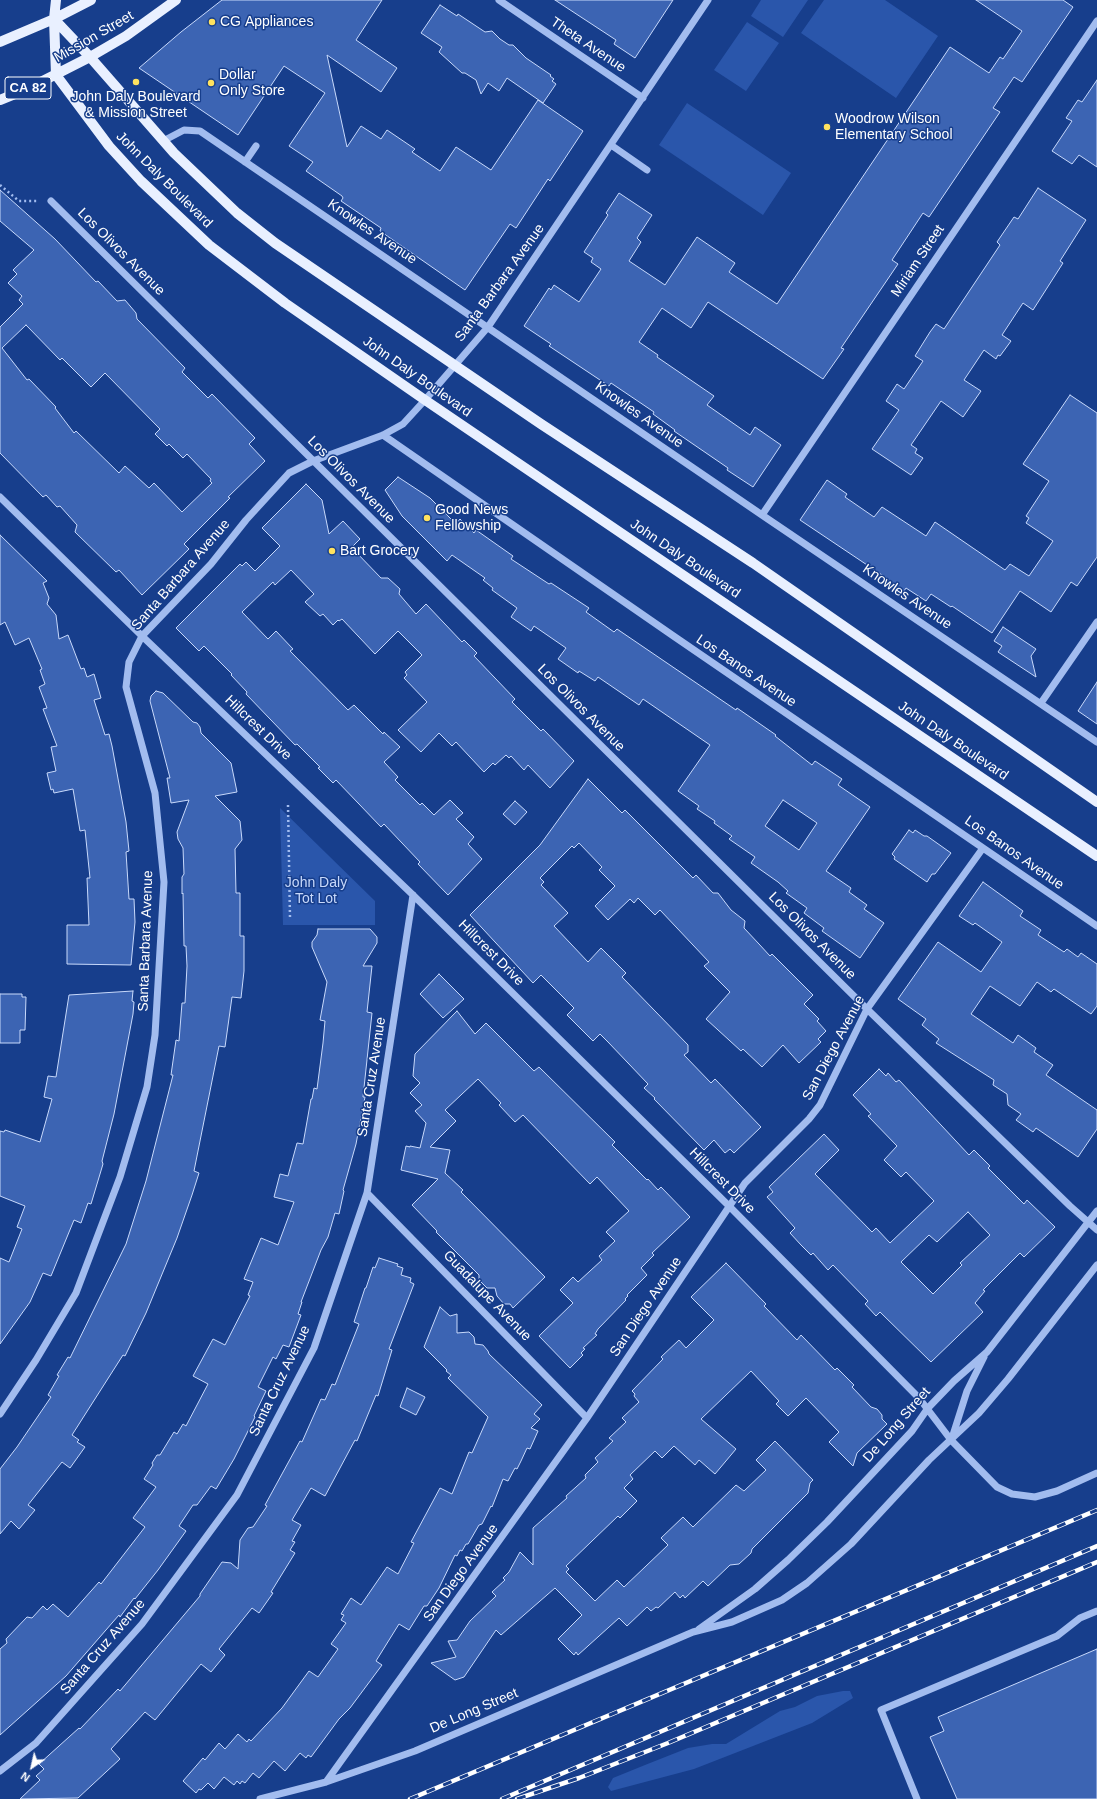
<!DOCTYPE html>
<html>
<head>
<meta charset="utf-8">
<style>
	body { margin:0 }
	#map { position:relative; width:1097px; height:1799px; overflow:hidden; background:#173e8c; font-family:Helvetica,sans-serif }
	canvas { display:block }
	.north { position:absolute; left:12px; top:1747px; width:40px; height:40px; -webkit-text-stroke:3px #173e8c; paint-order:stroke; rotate:214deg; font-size:11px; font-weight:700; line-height:16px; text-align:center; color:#fff }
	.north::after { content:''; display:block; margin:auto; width:14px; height:18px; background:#fff; clip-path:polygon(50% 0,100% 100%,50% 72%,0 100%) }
</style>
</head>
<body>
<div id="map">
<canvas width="1097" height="1799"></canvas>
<div class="north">N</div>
</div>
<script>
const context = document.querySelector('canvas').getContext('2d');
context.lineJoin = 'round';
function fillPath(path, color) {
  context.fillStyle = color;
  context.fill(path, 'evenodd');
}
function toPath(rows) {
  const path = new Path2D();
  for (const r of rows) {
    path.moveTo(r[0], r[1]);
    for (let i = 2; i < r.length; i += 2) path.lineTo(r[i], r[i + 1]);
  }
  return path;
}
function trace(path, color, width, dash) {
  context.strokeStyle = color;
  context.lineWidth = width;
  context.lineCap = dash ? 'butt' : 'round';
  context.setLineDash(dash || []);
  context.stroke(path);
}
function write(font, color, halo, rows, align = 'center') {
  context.font = font + ' Helvetica,sans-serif';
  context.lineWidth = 3;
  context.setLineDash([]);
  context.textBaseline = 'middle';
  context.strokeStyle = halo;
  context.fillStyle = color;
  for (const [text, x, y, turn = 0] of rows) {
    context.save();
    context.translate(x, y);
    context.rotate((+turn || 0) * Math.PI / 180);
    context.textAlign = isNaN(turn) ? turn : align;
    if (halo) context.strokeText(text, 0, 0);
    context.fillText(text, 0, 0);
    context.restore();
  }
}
const green = toPath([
	[761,0,808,0,783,37,751,16],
	[824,0,885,0,938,36,896,98,801,33],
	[747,22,779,43,746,91,714,70],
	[687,103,791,173,763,215,659,145],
	[280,808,375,901,375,925,283,925],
	[843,1691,850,1691,853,1698,812,1723,694,1769,611,1791,608,1787,613,1778,645,1765,688,1748,712,1744,726,1744,780,1711,795,1707,817,1696]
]);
const building = toPath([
	[222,0,382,0,356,40,397,68,381,92,327,55,347,147,361,126,381,139,387,130,415,149,412,152,440,171,456,147,491,170,538,100,583,131,550,181,548,179,516,228,510,224,465,290,380,231,381,228,341,201,343,198,342,196,306,171,313,162,289,146,325,93,284,66,238,135,139,68,181,32,222,0],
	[555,0,673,0,635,58,614,44,616,40,555,0],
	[976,0,1063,0,1073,7,1022,82,1014,77,993,108,1000,112,929,217,923,213,892,260,898,264,841,348,844,349,823,379,708,302,691,328,662,308,639,342,658,355,657,357,714,396,707,405,750,435,755,427,781,445,753,487,727,470,728,468,674,431,675,430,653,414,654,412,611,383,609,386,549,346,551,344,524,326,549,288,551,290,554,285,579,302,601,269,591,262,593,258,584,252,608,215,606,213,619,193,652,215,637,238,641,242,629,261,665,285,697,237,735,263,729,272,777,304,950,47,989,73,1000,57,1003,59,1022,31,976,0],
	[440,5,457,16,458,14,485,32,492,31,500,39,509,45,513,45,526,58,551,75,550,76,554,79,552,81,556,84,543,103,507,78,499,91,488,83,481,94,476,80,465,73,462,73,439,52,442,47,421,33,440,5],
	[1097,80,1097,167,1079,155,1072,164,1052,151,1072,121,1066,118,1078,100,1082,102,1097,80],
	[1038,188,1086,220,1060,261,1063,263,1033,310,1023,303,1002,335,1011,341,1000,356,998,355,996,359,984,350,964,380,981,391,963,417,941,401,911,445,917,449,915,453,923,458,911,475,872,449,899,410,886,401,897,384,904,389,923,361,915,356,930,332,936,324,944,329,1000,245,997,242,1014,217,1018,219,1038,188],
	[0,190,55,239,96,282,98,281,117,301,125,300,136,313,137,319,185,368,182,372,208,398,212,394,255,438,249,444,265,461,228,497,230,498,184,544,189,549,142,595,119,570,116,572,75,532,77,525,60,506,57,507,46,495,43,497,0,453,0,327,23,304,19,300,22,296,8,283,17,274,13,270,34,250,0,221,0,190],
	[26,325,60,360,62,358,91,387,105,373,160,429,155,434,167,446,169,444,183,458,187,454,211,479,210,481,212,483,182,512,154,483,149,488,125,466,119,473,76,431,74,433,55,408,56,407,29,379,27,380,2,348,26,325],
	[1070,395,1097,413,1097,557,1077,586,1071,582,1051,612,1020,591,992,633,952,606,951,607,931,594,926,601,906,588,904,591,887,580,888,579,800,520,827,480,847,494,845,497,874,517,882,507,926,536,935,522,1005,570,1010,564,1029,576,1053,541,1026,523,1029,518,1026,516,1049,481,1023,464,1070,395],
	[398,477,430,498,456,524,460,519,474,533,476,530,513,556,511,559,549,584,551,583,589,608,586,612,614,632,617,629,736,710,737,708,776,735,775,736,812,765,815,761,842,779,838,785,870,807,826,871,851,888,849,892,867,905,864,909,884,923,860,958,822,931,824,928,804,913,807,908,786,893,788,891,778,882,751,863,755,857,729,839,732,836,714,823,715,821,697,809,699,806,678,791,710,745,643,699,639,705,598,677,595,681,579,671,578,673,558,659,566,648,534,626,531,631,511,617,517,608,492,590,493,588,483,580,485,578,452,555,447,561,402,516,385,490,398,477],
	[783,800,817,823,799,850,765,826,783,800],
	[306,484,322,500,329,534,343,521,360,539,353,546,355,549,354,550,381,578,388,578,400,589,399,594,416,614,426,604,462,642,464,640,477,653,474,656,515,699,512,702,541,731,543,729,574,761,550,788,528,765,524,770,511,756,509,758,506,755,495,765,493,763,484,772,456,742,452,746,439,733,421,752,398,730,427,702,404,678,407,675,405,672,422,655,398,631,375,654,342,619,339,621,338,620,333,625,323,614,320,616,305,602,314,594,291,570,275,585,273,582,242,612,268,639,276,631,293,649,290,651,348,710,354,705,383,734,384,732,400,747,384,762,398,777,395,780,420,805,422,803,434,815,450,800,463,813,456,819,474,837,468,844,482,859,448,895,418,864,420,862,384,824,381,827,336,780,333,783,318,768,320,767,297,744,295,745,246,694,247,692,231,675,232,674,204,646,199,651,176,628,240,564,242,566,246,562,255,571,280,546,262,528,306,484],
	[0,535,47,581,43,583,49,598,47,604,56,615,59,639,68,635,81,669,84,668,87,677,94,674,101,698,94,700,105,735,109,734,112,746,126,822,129,851,126,852,129,899,134,899,135,922,131,965,67,964,67,925,89,925,87,878,90,878,85,830,80,831,73,789,54,793,53,789,51,790,47,773,56,771,51,747,57,746,43,709,47,708,39,687,45,684,40,670,42,669,29,638,15,645,5,622,0,625,0,535],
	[1003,627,1036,649,1031,656,1036,677,998,652,1002,646,994,641,1003,627],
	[1097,682,1097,724,1078,711,1097,682],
	[156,691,163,693,193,722,197,723,200,727,201,733,231,763,237,792,215,796,240,821,242,840,235,849,236,893,240,893,240,936,244,936,244,971,241,998,232,997,225,1047,219,1046,194,1171,199,1173,192,1195,177,1238,146,1313,125,1356,123,1355,72,1435,79,1440,77,1442,85,1447,70,1468,62,1462,28,1505,35,1510,19,1529,11,1521,0,1534,0,1469,17,1447,51,1397,48,1395,59,1376,57,1375,68,1357,70,1358,126,1244,146,1181,173,1075,171,1075,176,1040,179,1041,182,1003,185,1003,187,966,186,946,184,946,183,893,182,894,182,877,184,874,183,848,178,839,177,832,189,800,171,803,167,778,170,778,150,701,151,696,156,691],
	[588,779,622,813,625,810,693,878,696,875,713,893,718,893,731,910,745,921,744,928,759,944,770,956,772,954,813,995,804,1004,819,1019,817,1021,826,1031,818,1039,821,1042,799,1063,783,1045,762,1067,743,1049,741,1051,706,1019,730,992,704,966,709,962,660,910,655,915,638,898,634,903,630,899,608,920,595,906,615,886,599,870,602,867,579,843,574,848,572,846,540,878,544,882,541,885,568,913,554,926,588,962,601,948,626,973,622,977,688,1045,688,1052,684,1055,711,1083,715,1079,761,1127,734,1153,730,1149,725,1153,714,1140,704,1150,654,1099,655,1098,644,1088,648,1084,608,1042,600,1034,593,1041,567,1015,574,1008,541,975,533,983,470,915,540,845,588,779],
	[515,801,527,812,515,825,503,814,515,801],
	[909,830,913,833,915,830,924,836,927,836,951,853,935,874,932,874,927,882,894,859,895,857,892,854,909,830],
	[983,882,1023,911,1020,916,1041,930,1038,935,1064,952,1067,949,1078,957,1081,953,1097,964,1097,1006,1091,1014,1054,989,1051,992,1037,982,1020,1006,990,986,971,1014,1013,1043,1018,1035,1036,1048,1034,1052,1053,1065,1046,1075,1097,1110,1097,1129,1078,1157,1036,1128,1033,1132,1016,1120,1021,1114,1008,1105,1007,1094,993,1085,994,1080,936,1043,939,1039,922,1025,926,1019,898,999,938,942,981,972,1002,942,975,923,973,925,959,916,983,882],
	[318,929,370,929,377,937,377,943,363,966,372,966,367,1012,372,1013,363,1097,365,1097,356,1144,343,1190,344,1191,339,1214,335,1213,328,1237,321,1250,301,1302,302,1302,298,1314,301,1315,289,1347,283,1345,276,1359,273,1357,258,1387,266,1391,254,1416,255,1417,234,1459,216,1489,211,1486,197,1505,193,1505,179,1526,186,1531,158,1570,135,1599,134,1598,120,1617,119,1615,66,1676,0,1735,0,1649,7,1643,6,1639,27,1617,32,1618,43,1606,47,1610,53,1604,68,1617,99,1582,101,1584,145,1527,133,1518,156,1487,144,1479,153,1465,152,1463,157,1455,160,1455,174,1432,177,1434,183,1424,186,1426,208,1384,193,1376,213,1339,225,1345,250,1296,248,1295,253,1282,244,1279,261,1238,278,1245,294,1202,274,1197,280,1174,288,1176,297,1143,303,1144,311,1099,312,1099,314,1088,317,1089,323,1043,325,1021,320,1020,327,982,312,947,312,942,317,935,318,929],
	[439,974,464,999,443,1018,420,994,439,974],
	[133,991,132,1001,134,1002,133,1014,114,1114,102,1161,103,1164,91,1204,88,1203,81,1223,74,1220,51,1276,43,1273,30,1302,0,1344,0,1258,9,1262,22,1229,17,1227,25,1206,0,1196,0,1131,4,1132,5,1130,40,1142,52,1099,44,1097,48,1076,56,1077,69,995,133,991],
	[0,994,22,994,22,997,26,997,25,1030,20,1030,20,1043,0,1043,0,994],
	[457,1011,475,1034,486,1023,534,1071,539,1067,615,1142,612,1145,647,1180,648,1179,658,1190,661,1187,690,1217,652,1253,654,1255,641,1268,647,1275,627,1295,628,1296,625,1299,626,1300,598,1329,595,1334,597,1335,583,1348,585,1349,581,1353,583,1355,570,1368,539,1336,573,1303,560,1290,573,1277,578,1282,602,1260,599,1256,615,1241,606,1232,629,1211,597,1177,590,1184,523,1115,515,1122,499,1105,501,1103,478,1079,445,1110,456,1121,430,1147,450,1150,445,1173,463,1190,461,1192,545,1277,513,1308,510,1304,504,1304,497,1296,495,1288,487,1288,479,1280,479,1275,436,1232,437,1231,412,1205,438,1179,401,1170,406,1146,410,1147,410,1146,420,1148,426,1123,415,1111,422,1105,410,1093,420,1083,413,1076,415,1054,457,1011],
	[879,1069,886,1076,888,1073,896,1082,899,1080,969,1155,974,1150,990,1166,988,1168,1024,1204,1027,1200,1055,1227,1024,1257,1020,1253,983,1290,985,1291,975,1303,983,1312,931,1362,880,1312,876,1316,865,1304,868,1301,833,1265,828,1270,813,1253,811,1255,801,1245,790,1233,795,1228,767,1197,773,1192,769,1187,824,1134,839,1150,815,1174,872,1232,876,1228,890,1243,934,1201,906,1172,901,1177,884,1160,897,1146,868,1116,871,1114,853,1095,879,1069],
	[968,1212,990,1235,960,1263,962,1265,933,1294,901,1262,929,1235,937,1242,968,1212],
	[379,1258,398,1264,397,1266,403,1268,401,1275,411,1278,410,1282,414,1284,389,1349,392,1350,378,1396,376,1395,357,1441,355,1440,325,1496,311,1488,292,1520,301,1525,292,1541,295,1542,290,1550,295,1553,271,1592,273,1593,259,1613,252,1608,219,1649,225,1655,211,1672,201,1664,155,1720,145,1712,111,1749,120,1759,78,1798,20,1799,40,1780,36,1776,44,1769,39,1764,79,1728,80,1729,118,1689,120,1691,200,1596,200,1594,222,1562,231,1563,238,1569,240,1540,248,1528,253,1527,267,1506,265,1505,300,1441,302,1442,321,1399,325,1400,332,1384,335,1385,359,1324,354,1322,365,1288,366,1288,373,1267,375,1268,379,1258],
	[726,1263,766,1304,764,1306,797,1340,801,1335,835,1370,837,1368,854,1385,852,1387,871,1407,877,1409,882,1415,882,1419,887,1424,857,1453,853,1466,829,1442,839,1432,806,1398,788,1416,776,1404,779,1401,751,1371,701,1419,736,1449,715,1474,699,1460,695,1465,674,1446,662,1458,655,1451,630,1475,633,1479,624,1488,637,1501,620,1518,618,1516,566,1566,569,1569,566,1572,595,1601,617,1580,624,1587,668,1545,661,1538,683,1517,693,1527,736,1485,744,1491,766,1470,756,1460,775,1441,813,1480,810,1483,808,1493,752,1549,751,1553,739,1564,730,1565,708,1586,703,1581,685,1598,683,1595,680,1598,675,1592,658,1608,656,1607,651,1611,647,1607,627,1626,619,1618,578,1655,576,1652,574,1655,558,1639,582,1615,555,1588,501,1635,496,1630,464,1677,455,1680,431,1663,456,1657,448,1641,457,1640,470,1621,496,1596,492,1592,505,1580,503,1578,509,1572,520,1552,533,1565,533,1528,567,1498,566,1496,586,1478,585,1475,598,1462,595,1458,613,1441,609,1438,626,1422,622,1418,639,1402,634,1396,635,1394,632,1391,663,1359,661,1357,679,1340,686,1348,714,1320,691,1297,726,1263],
	[440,1307,450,1316,457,1314,457,1333,469,1332,474,1337,475,1344,483,1345,488,1351,489,1354,542,1405,534,1414,540,1419,531,1428,538,1431,530,1449,527,1448,521,1461,517,1469,515,1468,508,1481,503,1479,492,1507,491,1506,482,1524,479,1525,468,1544,466,1544,462,1551,460,1550,457,1556,455,1555,439,1588,427,1606,424,1606,409,1630,399,1624,376,1661,382,1665,350,1708,339,1719,311,1757,308,1755,306,1758,300,1753,285,1771,274,1761,259,1778,253,1773,245,1783,242,1781,240,1784,237,1781,234,1785,224,1777,214,1789,208,1783,201,1790,199,1789,196,1793,183,1781,203,1758,205,1760,219,1743,225,1749,238,1734,247,1742,249,1739,251,1741,282,1708,309,1671,318,1677,338,1649,331,1644,346,1623,341,1620,344,1615,341,1614,351,1598,361,1605,387,1567,398,1574,414,1543,411,1542,440,1488,452,1494,469,1452,472,1453,488,1417,448,1378,451,1375,446,1371,447,1370,424,1347,440,1307],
	[407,1388,425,1397,416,1415,400,1407,407,1388],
	[1097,1649,1097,1799,957,1799,930,1737,944,1731,938,1717,1097,1649]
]);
const path = toPath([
	[0,185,19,201,37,201],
	[288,805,290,918]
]);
const minor = toPath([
	[499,0,643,98],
	[163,141,184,130,200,131,762,515,1097,742],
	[611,145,647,170],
	[245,162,256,146],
	[51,201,867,1009,1070,1206,1097,1230],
	[383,435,672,635,1097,926],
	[0,497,142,636,413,895,730,1207,919,1398,951,1440,997,1487,1012,1494,1035,1497,1057,1491,1097,1473],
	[762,515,1097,21],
	[1041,703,1097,622],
	[367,1193,587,1418],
	[0,1414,36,1360,76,1293,120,1177,147,1087,155,1035,164,882,155,793,126,687,129,662,142,636,211,564,246,520,289,473,313,461,383,435,403,424,425,400,488,327,708,0],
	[952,1438,967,1391,984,1357],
	[699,1629,755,1589,788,1560,827,1522,912,1431,928,1408,954,1381,987,1352,1097,1211],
	[0,1771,36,1743,142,1624,237,1495,314,1348,367,1193,413,895],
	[326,1782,587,1418,745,1183,809,1119,820,1105,867,1009,983,848],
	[260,1799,326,1782,415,1751,693,1632,732,1622,782,1600,807,1583,851,1544,929,1460,979,1413,1008,1379,1097,1265],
	[917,1799,881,1710,1057,1636,1080,1618,1097,1611]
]);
const major = toPath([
	[56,0,54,19,56,75,109,146,141,181,209,245,285,303,425,400,1097,856],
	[54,19,90,57,174,153,237,213,275,243,541,424,753,563,1097,802],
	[0,42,54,19,91,0],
	[0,100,27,89,90,57,126,36,176,0]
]);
const rail = toPath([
	[410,1799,1097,1510],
	[502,1799,1097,1546],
	[517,1799,579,1778,668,1743,1097,1562]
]);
const markers = [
	[212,22,4,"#ffe25f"],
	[136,82,4,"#ffe25f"],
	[211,83,4,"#ffe25f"],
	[827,127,4,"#ffe25f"],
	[427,518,4,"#ffe25f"],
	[332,551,4,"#ffe25f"]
];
const shields = [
	[28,88,46]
];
const shieldNames = [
	["CA 82",28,88]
];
const poiNames = [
	["CG Appliances",220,22],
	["Dollar",219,75],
	["Only Store",219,91],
	["John Daly Boulevard",136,97,"center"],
	["& Mission Street",136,113,"center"],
	["Woodrow Wilson",835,119],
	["Elementary School",835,135],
	["Good News",435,510],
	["Fellowship",435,526],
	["Bart Grocery",340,551]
];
const streetNames = [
	["Mission Street",94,37,-30],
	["Theta Avenue",588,45,34],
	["John Daly Boulevard",164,180,45],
	["Knowles Avenue",372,232,34],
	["Los Olivos Avenue",121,252,45],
	["Miriam Street",918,261,-56],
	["Santa Barbara Avenue",500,283,-54],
	["John Daly Boulevard",417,377,35],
	["Knowles Avenue",639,415,35],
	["Los Olivos Avenue",351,480,45],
	["John Daly Boulevard",685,559,34],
	["Santa Barbara Avenue",181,575,-49],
	["Knowles Avenue",907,597,34],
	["Los Banos Avenue",746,671,34],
	["Los Olivos Avenue",581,708,45],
	["Hillcrest Drive",258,728,44],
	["John Daly Boulevard",953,741,34],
	["Los Banos Avenue",1014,853,35],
	["Los Olivos Avenue",812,936,45],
	["Santa Barbara Avenue",146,941,-88],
	["Hillcrest Drive",491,953,45],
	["San Diego Avenue",834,1048,-62],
	["Santa Cruz Avenue",372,1077,-81],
	["Hillcrest Drive",722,1181,45],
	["Guadalupe Avenue",487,1296,46],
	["San Diego Avenue",646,1307,-56],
	["Santa Cruz Avenue",280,1381,-64],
	["De Long Street",897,1425,-49],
	["San Diego Avenue",461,1573,-54],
	["Santa Cruz Avenue",103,1647,-49],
	["De Long Street",474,1711,-23]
];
const parkNames = [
	["John Daly",316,883],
	["Tot Lot",316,899]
];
fillPath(green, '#2a56ab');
fillPath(building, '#3c64b3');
trace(building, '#c8d9fb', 1);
trace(path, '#a2bcef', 2.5, [2, 3]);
trace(minor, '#a2bcef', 7);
trace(major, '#e9f0ff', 10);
trace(rail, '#fff', 4.5);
trace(rail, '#173e8c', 3, [9]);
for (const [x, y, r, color] of markers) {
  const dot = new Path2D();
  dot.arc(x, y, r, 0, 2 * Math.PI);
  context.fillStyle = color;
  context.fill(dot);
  trace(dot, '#173e8c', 1.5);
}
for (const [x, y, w] of shields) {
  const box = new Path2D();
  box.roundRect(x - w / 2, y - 11, w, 22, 3);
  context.fillStyle = '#173e8c';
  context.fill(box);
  trace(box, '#fff', 1);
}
write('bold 13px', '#fff', null, shieldNames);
write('14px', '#fff', '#173e8c', poiNames, 'left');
write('14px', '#fff', '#173e8c', streetNames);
write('14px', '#c8d9fb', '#173e8c', parkNames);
</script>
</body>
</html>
